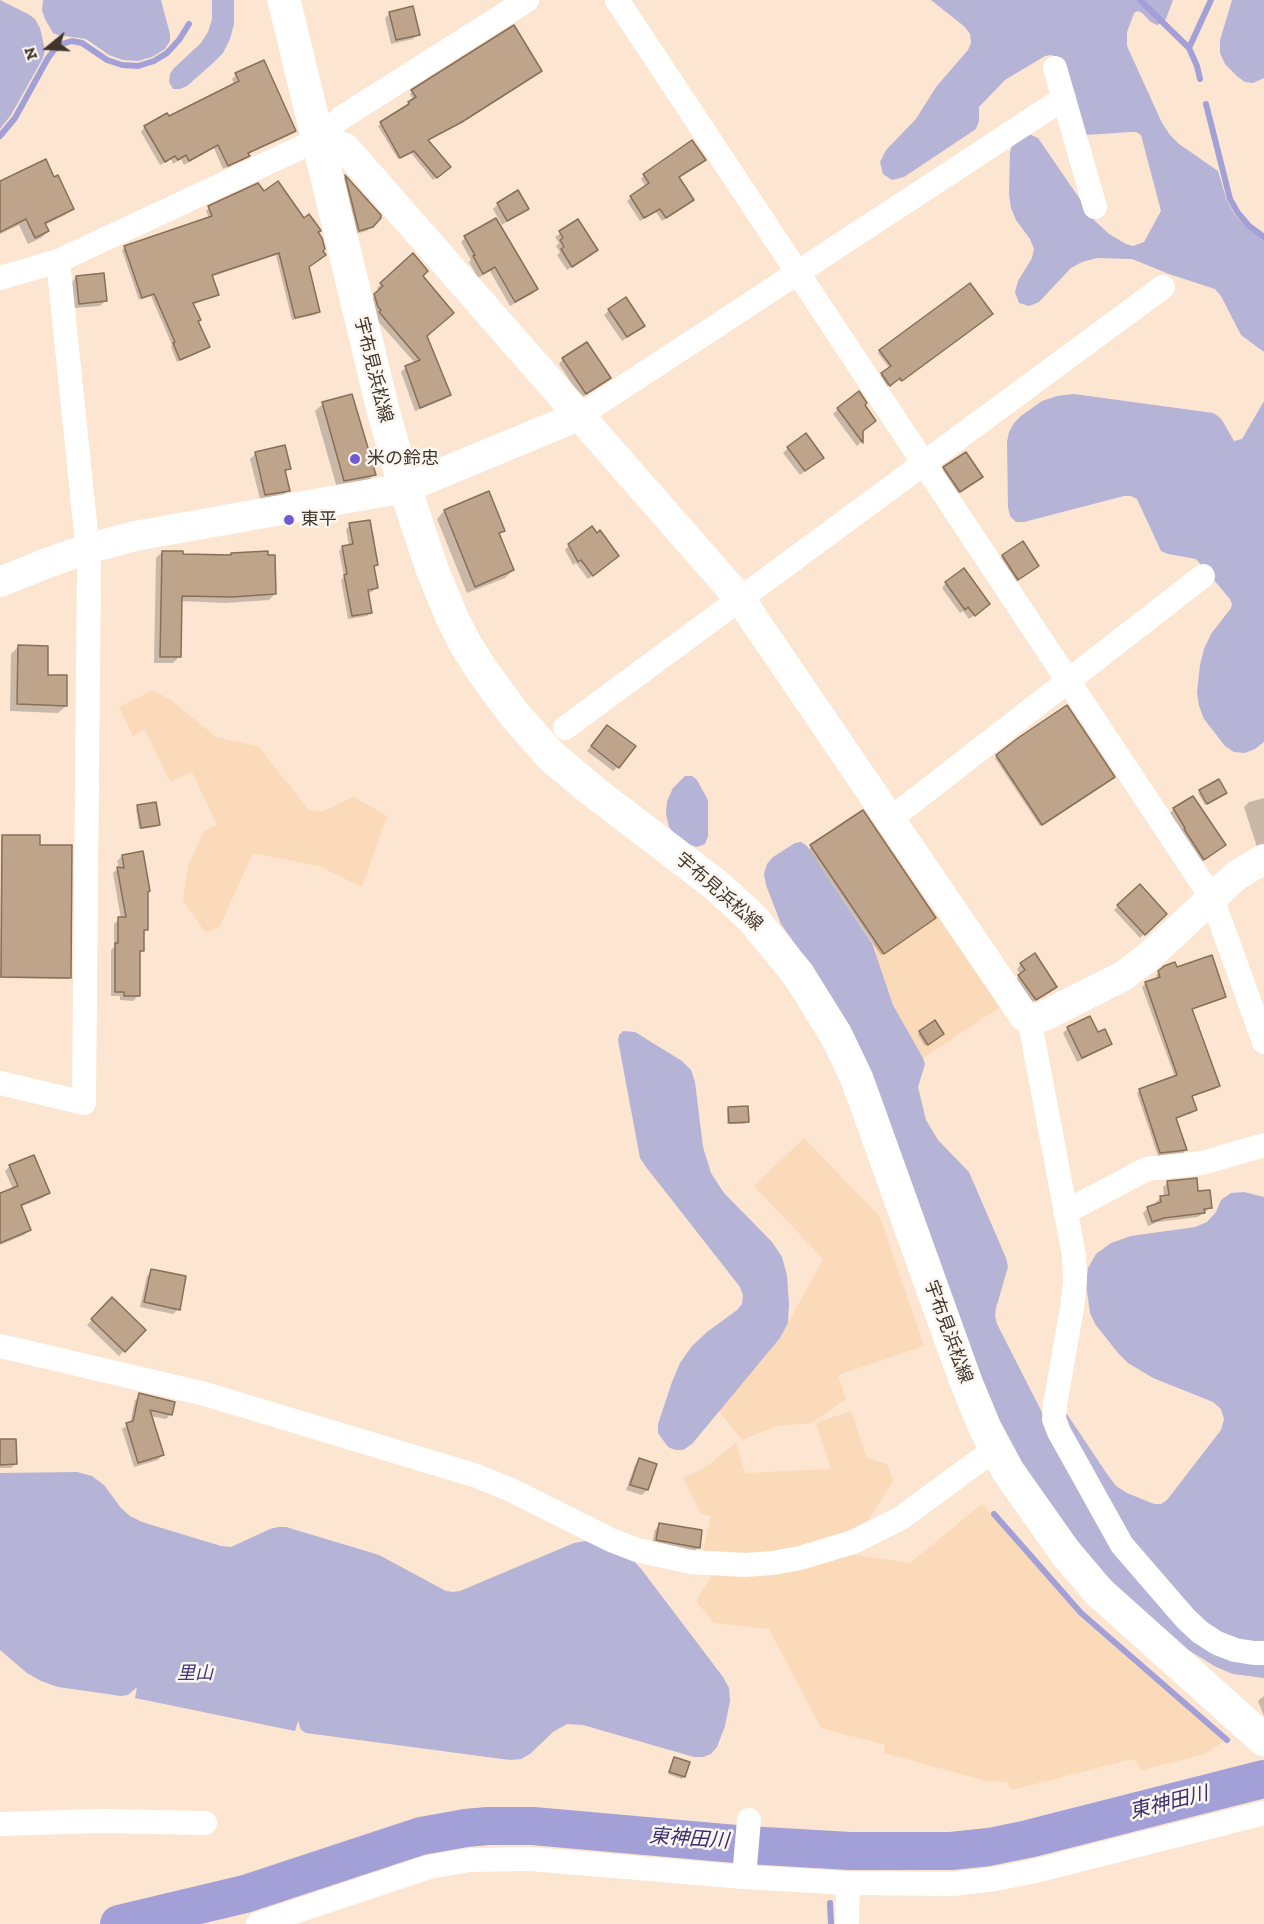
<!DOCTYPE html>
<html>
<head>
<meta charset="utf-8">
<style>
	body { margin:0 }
	#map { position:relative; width:1264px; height:1924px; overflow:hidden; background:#fce5d1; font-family:"Zilla Slab",serif }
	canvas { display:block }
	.north { position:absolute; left:18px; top:18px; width:60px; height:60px; -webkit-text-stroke:4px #fbf6f0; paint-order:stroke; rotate:252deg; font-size:16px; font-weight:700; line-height:24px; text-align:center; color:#41362c }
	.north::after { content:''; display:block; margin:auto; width:21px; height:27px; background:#41362c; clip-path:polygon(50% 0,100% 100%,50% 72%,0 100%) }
</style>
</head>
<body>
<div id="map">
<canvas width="1264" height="1924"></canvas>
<div class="north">N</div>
</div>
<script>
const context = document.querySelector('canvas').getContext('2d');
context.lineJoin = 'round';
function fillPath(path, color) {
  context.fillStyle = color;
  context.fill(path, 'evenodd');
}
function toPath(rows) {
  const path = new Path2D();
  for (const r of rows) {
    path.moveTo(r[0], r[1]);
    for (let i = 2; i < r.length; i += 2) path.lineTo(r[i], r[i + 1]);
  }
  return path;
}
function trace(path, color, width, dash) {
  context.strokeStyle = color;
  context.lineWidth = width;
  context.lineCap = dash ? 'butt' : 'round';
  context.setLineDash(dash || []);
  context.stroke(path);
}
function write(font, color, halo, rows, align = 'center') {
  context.font = font + ' "Zilla Slab","Noto Sans JP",serif';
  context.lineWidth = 5;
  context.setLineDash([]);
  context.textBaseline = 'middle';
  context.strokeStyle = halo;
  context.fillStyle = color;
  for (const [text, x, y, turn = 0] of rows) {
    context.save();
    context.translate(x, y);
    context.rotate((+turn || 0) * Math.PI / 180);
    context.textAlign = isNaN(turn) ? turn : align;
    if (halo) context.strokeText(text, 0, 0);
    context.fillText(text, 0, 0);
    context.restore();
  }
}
const built = toPath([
	[153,690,171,700,216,737,258,746,308,809,321,812,354,797,387,816,362,887,319,866,253,853,219,928,205,932,183,900,188,866,204,831,217,825,192,772,170,782,145,730,133,736,119,707],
	[932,903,1002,1006,923,1058,893,1005,872,943],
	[804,1138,880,1217,924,1346,838,1375,846,1399,811,1423,776,1426,742,1440,719,1411,780,1338,823,1259,754,1186],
	[851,1411,867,1458,887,1464,893,1481,864,1527,772,1554,702,1554,711,1516,701,1514,683,1478,703,1469,736,1443,745,1473,831,1469,816,1423],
	[982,1504,1079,1616,1224,1741,1205,1754,1142,1770,1133,1759,1011,1790,1007,1782,987,1781,884,1753,885,1745,821,1728,769,1629,714,1623,696,1601,713,1574,848,1554,910,1563]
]);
const green = toPath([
	[0,0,28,14,35,19,40,28,45,50,43,58,11,115,0,129],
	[43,0,161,0,170,34,170,41,165,49,152,57,138,61,123,60,109,55,86,39,58,35,53,33,45,19,42,10],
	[212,0,234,0,234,24,230,39,223,53,212,64,187,86,180,89,173,89,169,82,170,74,174,68,201,43,208,32,212,19],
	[931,0,1173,0,1166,19,1162,23,1157,25,1151,22,1142,13,1138,11,1134,13,1127,32,1127,46,1162,123,1170,135,1179,144,1218,171,1227,201,1235,215,1247,228,1264,240,1264,352,1241,335,1221,296,1215,289,1169,274,1132,259,1097,258,1082,262,1071,268,1039,302,1029,306,1019,303,1015,292,1018,281,1032,258,1034,249,1030,239,1016,220,1011,208,1009,194,1010,153,1012,145,1029,134,1038,138,1095,221,1109,234,1126,244,1133,246,1144,242,1161,211,1141,135,1136,132,1131,132,1085,135,1057,57,1051,55,1045,56,1005,80,979,107,979,121,976,129,904,177,892,180,883,174,880,162,886,150,916,119,936,87,968,50,971,43,970,34,965,27],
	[1232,0,1264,0,1264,78,1253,83,1245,82,1238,77,1225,64,1220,53,1220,40],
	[1074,394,1213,413,1218,416,1222,420,1234,441,1242,439,1264,401,1264,742,1255,749,1245,753,1234,752,1225,746,1204,719,1199,706,1197,692,1200,665,1204,649,1211,634,1231,608,1232,604,1230,599,1196,559,1168,554,1161,551,1137,499,1131,496,1124,496,1024,522,1016,522,1010,516,1008,507,1007,442,1009,432,1014,423,1021,416,1042,401,1057,396],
	[685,776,692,776,697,780,708,800,708,836,705,844,697,847,690,845,675,834,669,827,666,814,667,801,673,788],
	[801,842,807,846,872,943,893,1005,923,1058,925,1064,918,1087,926,1120,938,1140,969,1172,1006,1258,1008,1267,996,1308,995,1316,997,1324,1053,1434,1064,1414,1067,1414,1107,1474,1116,1486,1127,1493,1154,1504,1161,1504,1167,1500,1221,1430,1224,1419,1221,1409,1213,1402,1153,1378,1128,1363,1118,1353,1095,1324,1090,1313,1086,1284,1088,1268,1096,1254,1111,1243,1131,1236,1195,1227,1207,1222,1216,1212,1221,1200,1231,1193,1244,1192,1264,1197,1264,1678,1233,1674,1216,1667,1185,1648,1128,1599,1093,1562,1034,1483,1010,1443,989,1399,850,1028,824,985,781,924,766,885,764,874,767,864,773,857,795,843],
	[623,1031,635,1032,682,1061,691,1070,695,1082,703,1147,711,1173,724,1193,772,1242,782,1257,787,1275,789,1304,788,1323,780,1338,692,1444,683,1450,675,1450,668,1447,658,1433,658,1424,672,1382,680,1363,692,1346,707,1332,737,1310,742,1304,743,1295,740,1287,646,1167,640,1158,618,1040,619,1035],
	[77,1472,92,1476,104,1485,121,1508,130,1516,142,1522,221,1546,231,1547,270,1529,278,1527,286,1527,379,1555,446,1591,453,1592,460,1591,574,1543,586,1541,633,1560,642,1570,723,1677,729,1688,730,1701,725,1726,717,1747,711,1754,703,1757,694,1757,583,1725,567,1724,553,1732,530,1754,521,1759,510,1760,306,1733,301,1730,298,1721,295,1731,135,1698,137,1687,128,1695,121,1696,58,1687,41,1681,27,1673,0,1650,0,1473]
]);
const shadow = toPath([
	[390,13,418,34,413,39,391,44,385,18],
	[538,73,458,124,426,141,449,167,433,180,411,153,398,159,378,126,407,107,406,106,414,100,410,94,412,92],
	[236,75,294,130,290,135,248,154,243,160,223,169,214,148,184,165,181,159,173,164,171,159,160,165,141,132,145,127,234,85,232,79],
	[644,175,678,178,688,203,662,221,656,212,640,221,627,201,646,187,641,179],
	[345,177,380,216,367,231,354,234,341,181],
	[54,179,72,209,65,215,45,225,48,231,41,238,28,244,19,225,0,234,0,183],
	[264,193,304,220,317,233,308,267,318,312,315,315,292,320,276,255,211,277,217,294,214,297,192,305,197,322,208,346,177,362,171,347,172,345,151,296,139,300,122,250,125,247,209,218,206,211,209,208],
	[498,204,527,209,502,225,493,209],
	[577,221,591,254,567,270,557,255,560,252,556,246,559,243,555,237],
	[465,238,537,289,532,294,510,306,490,271,478,278,469,262,471,260,461,242],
	[421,276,426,336,449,394,445,399,415,411,401,372,406,367,415,363,375,318,377,316,373,311,371,300,379,291,377,288,381,284],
	[76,277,105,301,100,306,74,308,72,282],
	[609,310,638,330,622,341,604,315],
	[989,316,900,382,898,379,887,387,880,376,890,369,878,353,880,351],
	[563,359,604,382,581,398,559,364],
	[323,404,374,475,366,482,337,488,315,411],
	[838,409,861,432,861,442,857,446,833,414],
	[284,447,289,468,284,473,288,490,283,495,260,499,250,459,255,454],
	[788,448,817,462,800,475,783,453],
	[944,468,981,477,955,496,940,473],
	[488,493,504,530,498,536,513,570,505,578,467,593,437,519,444,511],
	[350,525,376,564,372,568,376,588,372,592,367,593,371,612,367,616,348,619,341,580,344,577,339,551,343,547,349,546,346,529],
	[596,535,613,561,588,579,576,563,573,565,565,550,569,545],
	[162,552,182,556,229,557,231,554,275,594,269,600,225,603,181,601,179,657,173,663,154,663,156,558],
	[1002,556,1037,566,1013,584,998,561],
	[946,583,984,608,969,619,963,611,960,613,942,588],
	[18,647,47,676,66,706,58,713,10,711,11,654],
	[602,731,618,767,613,771,587,751],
	[997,756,1111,779,1040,826,995,758],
	[1200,792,1223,794,1205,805,1198,793],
	[1264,798,1264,847,1257,847,1244,807,1249,802],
	[138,807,158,825,156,827,139,829,136,809],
	[1174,809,1220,849,1199,863,1170,813],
	[3,836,39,846,69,977,67,979,0,978,1,838],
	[811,847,932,920,881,955,809,849],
	[122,856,146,930,142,934,142,951,139,954,138,996,133,1001,120,1000,120,996,111,996,111,950,114,947,114,924,119,919,121,919,113,873,119,868,117,861],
	[1140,886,1165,914,1140,938,1114,910],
	[1021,964,1055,986,1030,1004,1014,981,1021,975,1017,969],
	[1164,968,1176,969,1225,996,1222,999,1191,1010,1218,1086,1215,1089,1191,1097,1195,1110,1192,1113,1175,1119,1186,1150,1183,1153,1158,1156,1137,1093,1140,1090,1175,1077,1142,987,1145,984,1158,979,1156,975],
	[1068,1028,1098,1034,1110,1044,1105,1048,1077,1062,1063,1033],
	[920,1032,940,1036,925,1046,918,1034],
	[729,1108,747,1122,745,1124,727,1124,727,1110],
	[10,1166,48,1193,43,1198,20,1207,29,1230,24,1235,0,1245,0,1194,13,1189,5,1171],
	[1168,1183,1197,1193,1210,1208,1198,1217,1158,1222,1148,1226,1143,1213,1148,1208,1156,1205,1156,1202,1161,1197,1164,1197,1163,1187],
	[152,1271,178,1309,173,1314,140,1307,147,1276],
	[112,1299,144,1330,119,1356,87,1325],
	[140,1395,171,1414,166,1419,150,1416,162,1455,158,1460,134,1467,122,1429,130,1424,135,1400],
	[0,1441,16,1464,11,1468,0,1468],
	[640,1460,647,1490,642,1495,626,1490,635,1465],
	[660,1525,698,1548,693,1552,652,1544,655,1530],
	[1264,1696,1264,1716,1258,1701],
	[674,1758,684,1777,682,1779,668,1774]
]);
const stream = toPath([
	[1140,0,1189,48,1197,66,1200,79],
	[1189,48,1211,0],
	[1206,104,1230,199,1238,213,1249,226,1264,237],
	[0,136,15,118,48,58,54,50,62,44,72,41,82,43,107,60,122,65,138,66,154,61,167,53,179,40,189,24],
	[994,1514,1081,1613,1227,1740],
	[1236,1774,1239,1785],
	[830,1903,831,1924]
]);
const river = toPath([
	[119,1924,245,1894,421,1836,466,1828,488,1826,533,1826,747,1845,850,1851,951,1851,989,1847,1028,1839,1264,1779]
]);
const building = toPath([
	[413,6,420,35,396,40,389,12,413,6],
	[514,25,542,71,462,122,428,140,451,167,437,178,414,151,400,158,380,122,409,104,408,102,416,97,411,90,514,25],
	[264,60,296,131,248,153,250,156,228,166,218,145,189,161,186,155,178,160,175,156,165,162,144,126,167,113,169,116,239,81,235,73,264,60],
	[692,140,706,160,679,177,694,200,666,218,660,209,644,218,630,196,649,183,643,174,692,140],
	[46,159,54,177,58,175,74,209,45,223,49,231,35,238,26,219,0,232,0,181,46,159],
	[345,175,381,215,381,218,373,227,359,231,345,175],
	[278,181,304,218,309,214,320,229,321,231,318,232,322,238,325,249,323,251,326,255,309,267,320,312,295,318,279,253,212,275,219,295,193,303,201,320,198,321,210,347,180,360,173,343,175,342,154,294,142,298,124,246,212,216,208,206,258,183,264,191,278,181],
	[518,190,529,209,507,221,497,203,518,190],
	[496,218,538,289,515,302,495,267,483,274,473,256,475,255,464,236,496,218],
	[578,219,598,250,572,267,561,249,564,247,560,240,563,238,559,231,578,219],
	[413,253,428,271,423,276,454,313,427,336,451,395,420,408,405,366,420,360,379,312,381,310,378,307,374,294,383,286,380,283,413,253],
	[104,273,107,301,79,304,76,276,104,273],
	[970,283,993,314,902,381,900,378,890,386,881,373,891,366,879,350,970,283],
	[626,297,645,326,627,337,608,309,626,297],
	[587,342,611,378,586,394,562,358,587,342],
	[859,391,867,403,865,405,876,421,863,431,863,443,837,408,859,391],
	[352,394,376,475,344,481,322,402,352,394],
	[806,433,824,458,805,471,787,447,806,433],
	[285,445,291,469,285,470,290,491,265,495,255,452,285,445],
	[966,452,983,477,960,492,943,467,966,452],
	[489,491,505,531,499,533,514,570,475,587,444,510,489,491],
	[370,520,378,565,374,566,378,588,368,590,372,613,352,616,344,575,347,574,342,546,353,544,349,523,370,520],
	[592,526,597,533,600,530,619,556,593,576,581,560,578,562,568,544,592,526],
	[1023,541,1039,566,1018,580,1002,555,1023,541],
	[162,551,183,551,183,554,231,555,231,553,268,551,268,555,275,555,276,594,232,597,182,596,181,657,160,657,162,551],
	[964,568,990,604,975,616,968,607,965,610,945,582,964,568],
	[18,645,48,646,48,675,67,675,67,706,17,704,18,645],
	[1067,705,1115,777,1042,825,996,755,1018,738,1067,705],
	[607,725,636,746,619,768,591,746,607,725],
	[1219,779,1227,793,1207,804,1199,790,1219,779],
	[1193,796,1226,845,1204,860,1184,829,1185,828,1173,808,1193,796],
	[156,802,160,825,141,828,137,805,156,802],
	[863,810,936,918,884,954,810,845,863,810],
	[2,835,40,835,40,845,72,845,71,978,1,977,2,835],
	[143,851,150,891,148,892,148,930,144,930,144,951,140,951,140,996,124,996,124,992,115,992,115,943,118,943,118,917,126,917,117,867,124,868,122,855,143,851],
	[1140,884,1167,914,1145,935,1117,905,1140,884],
	[1035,953,1057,987,1036,1000,1018,975,1025,970,1020,963,1035,953],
	[1212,955,1226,997,1192,1009,1220,1086,1192,1096,1197,1110,1176,1118,1187,1150,1160,1153,1139,1089,1177,1075,1145,982,1160,977,1158,971,1164,966,1175,962,1177,967,1212,955],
	[1090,1016,1098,1032,1105,1029,1112,1044,1082,1058,1067,1027,1090,1016],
	[935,1020,944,1034,928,1045,919,1031,935,1020],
	[748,1106,749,1122,729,1123,728,1107,748,1106],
	[34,1155,50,1193,21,1205,31,1230,0,1243,0,1193,18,1186,9,1165,34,1155],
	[1197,1178,1198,1191,1210,1190,1212,1208,1204,1209,1205,1213,1164,1218,1152,1222,1147,1207,1161,1202,1160,1196,1169,1195,1167,1181,1197,1178],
	[151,1269,186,1276,180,1310,144,1302,151,1269],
	[112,1297,146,1330,125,1352,91,1319,112,1297],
	[139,1393,175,1402,172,1415,150,1410,164,1455,138,1463,126,1423,133,1421,139,1393],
	[0,1439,16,1439,17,1464,0,1465,0,1439],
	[639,1458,657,1464,648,1490,630,1485,639,1458],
	[659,1523,702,1530,700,1548,656,1540,659,1523],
	[674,1757,690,1762,685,1777,669,1772,674,1757]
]);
const minor = toPath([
	[617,0,1212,898,1264,1042],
	[1055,68,1095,207],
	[0,278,58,261,317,140,341,118,527,0],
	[579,416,1064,98],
	[565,728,1163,287],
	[889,820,1203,576],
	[1029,1018,1074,1255,1075,1281,1072,1308,1055,1405,1054,1419,1059,1432,1122,1545,1186,1619,1200,1632,1217,1643,1235,1650,1254,1653,1264,1653],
	[0,1083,84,1103,89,562,58,261],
	[1065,1212,1147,1169,1202,1163,1264,1145],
	[0,1346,205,1394,477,1476,511,1490,611,1540,637,1550,691,1562,745,1565,773,1563,800,1558,853,1542,901,1518,980,1460,996,1450],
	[0,1824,100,1821,205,1823],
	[744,1877,749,1820],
	[258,1924,429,1867,469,1860,531,1859,744,1877,848,1883,953,1884,995,1879,1035,1871,1264,1813],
	[847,1924,848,1883]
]);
const tertiary = toPath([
	[317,140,345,148,740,599,1024,1016,1034,1019,1044,1016,1123,976,1147,958,1237,875,1264,859],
	[0,582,47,563,87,549,135,536,405,488,579,416]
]);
const secondary = toPath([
	[284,0,383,410,405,488,432,569,453,620,466,645,481,669,514,714,551,756,594,792,716,885,752,918,798,974,836,1035,857,1079,966,1382,985,1428,1008,1471,1065,1552,1099,1592,1264,1740]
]);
const markers = [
	[355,459,6,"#705ad4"],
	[289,520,6,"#705ad4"]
];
const streetNames = [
	["宇布見浜松線",373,370,76],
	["宇布見浜松線",719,892,41],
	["宇布見浜松線",948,1332,70]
];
const poiNames = [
	["米の鈴忠",367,459],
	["東平",301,520]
];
const parkNames = [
	["里山",195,1674]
];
const waterNames = [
	["東神田川",1169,1803,-14],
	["東神田川",689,1839,4]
];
fillPath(built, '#fbdaba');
fillPath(green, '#b5b3d6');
fillPath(shadow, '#0003');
trace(stream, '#a39fd7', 6);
trace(river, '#a39fd7', 38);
fillPath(building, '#bfa48c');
trace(building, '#876f58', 1.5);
trace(minor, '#fff', 24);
trace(tertiary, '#fff', 30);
trace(secondary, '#fff', 33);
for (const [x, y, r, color] of markers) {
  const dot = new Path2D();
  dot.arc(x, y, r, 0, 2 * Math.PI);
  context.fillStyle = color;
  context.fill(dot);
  trace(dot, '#fbf6f0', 2);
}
write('18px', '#41362c', '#fbf6f0', streetNames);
write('18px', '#41362c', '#fbf6f0', poiNames, 'left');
write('italic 18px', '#403578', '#fbf6f0', parkNames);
write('italic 20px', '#3a2f71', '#fbf6f0', waterNames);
</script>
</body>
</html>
